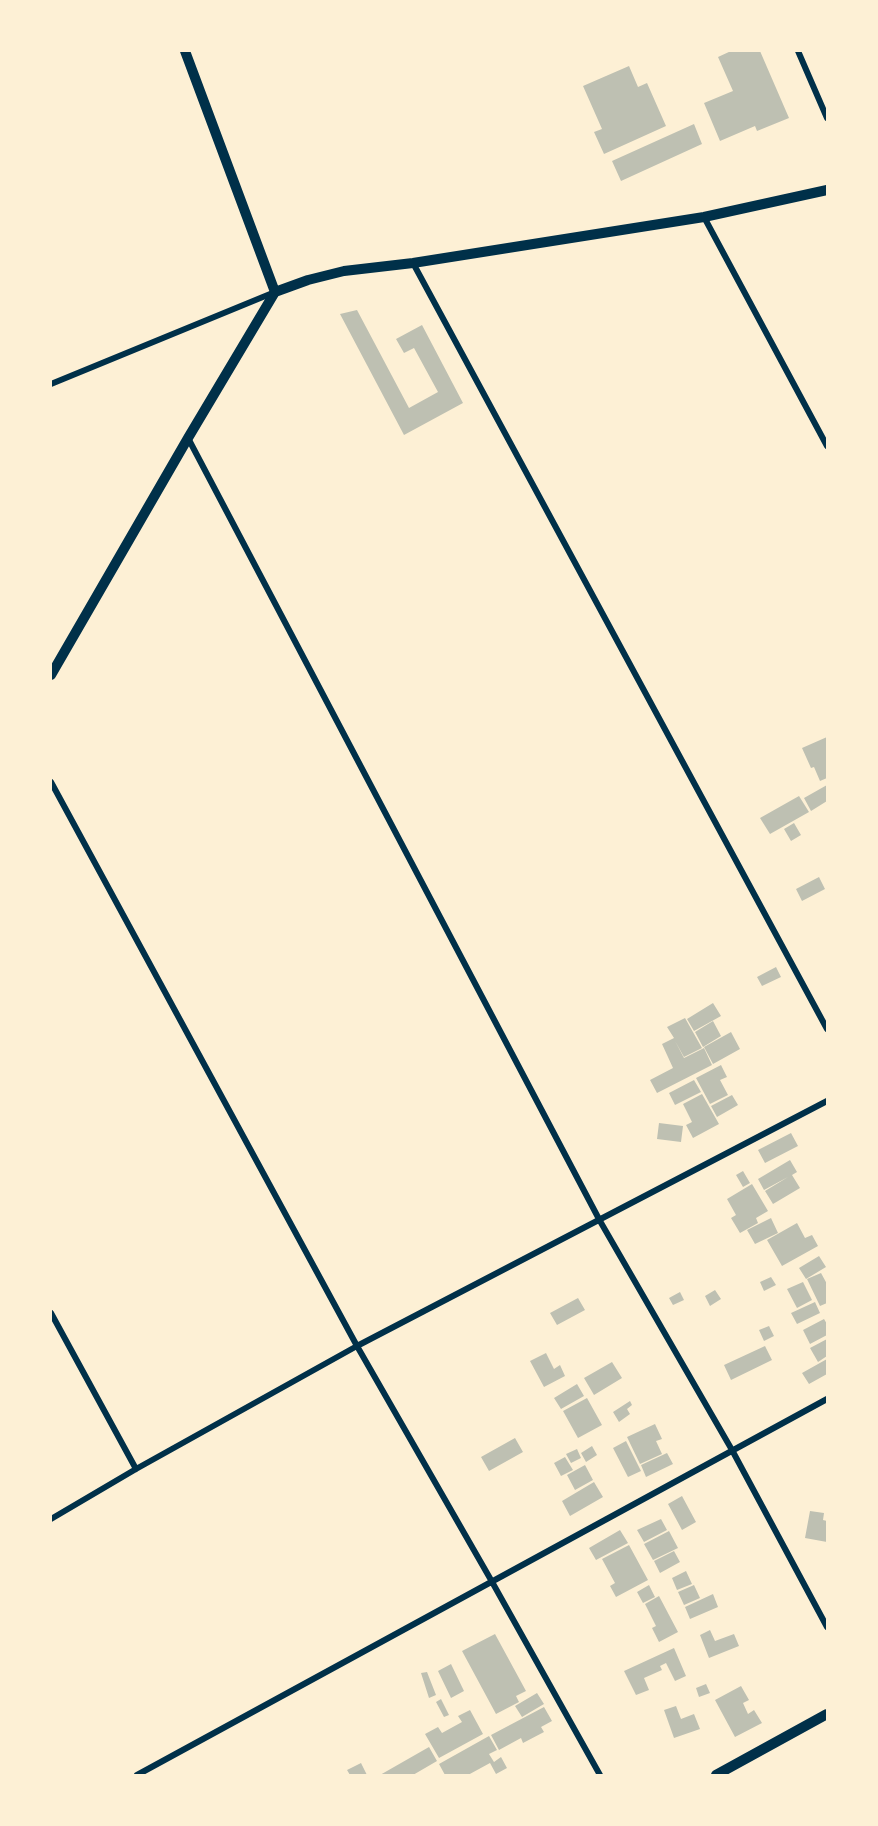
<!DOCTYPE html>
<html>
<head>
<meta charset="utf-8">
<style>
	body { margin:0 }
	#map { position:relative; width:878px; height:1826px; overflow:hidden; background:#fdf0d5; font-family:"Zilla Slab",serif }
	canvas { display:block }
	.frame { position:absolute; inset:0; border:52px solid #fdf0d5; pointer-events:none }
</style>
</head>
<body>
<div id="map">
<canvas width="878" height="1826"></canvas>
<div class="frame"></div>
</div>
<script>
const context = document.querySelector('canvas').getContext('2d');
context.lineJoin = 'round';
function fillPath(path, color) {
  context.fillStyle = color;
  context.fill(path, 'evenodd');
}
function toPath(rows) {
  const path = new Path2D();
  for (const r of rows) {
    path.moveTo(r[0], r[1]);
    for (let i = 2; i < r.length; i += 2) path.lineTo(r[i], r[i + 1]);
  }
  return path;
}
function trace(path, color, width, dash) {
  context.strokeStyle = color;
  context.lineWidth = width;
  context.lineCap = dash ? 'butt' : 'round';
  context.setLineDash(dash || []);
  context.stroke(path);
}
const building = toPath([
	[731,51,760,51,789,118,757,131,755,126,720,141,704,103,733,91,718,57],
	[629,66,638,87,647,83,666,126,604,154,594,132,602,129,583,86],
	[694,124,702,144,621,181,612,161],
	[357,310,409,408,438,392,414,348,404,353,396,339,422,325,463,403,404,435,340,314],
	[827,737,827,778,820,781,814,767,811,768,802,748],
	[827,785,827,801,811,811,804,798],
	[799,796,809,812,770,834,760,818],
	[794,823,801,835,791,841,784,829],
	[819,877,825,889,802,901,796,889],
	[776,967,781,977,762,986,757,977],
	[713,1003,721,1016,694,1031,687,1019],
	[685,1018,702,1048,684,1057,675,1041,684,1058,704,1048,712,1065,657,1093,650,1080,673,1068,662,1044,674,1038,667,1027],
	[713,1021,721,1036,703,1047,695,1032],
	[731,1032,740,1049,713,1064,704,1047],
	[721,1065,727,1077,720,1080,728,1095,710,1104,696,1078],
	[694,1080,701,1092,675,1105,669,1093],
	[702,1094,719,1124,693,1138,686,1125,692,1122,683,1104],
	[732,1095,738,1105,717,1117,711,1106],
	[659,1123,683,1126,681,1142,657,1139],
	[791,1133,798,1146,765,1163,758,1150],
	[790,1160,797,1172,792,1175,800,1188,773,1204,765,1191,788,1177,764,1190,758,1179],
	[743,1171,750,1183,743,1187,736,1175],
	[752,1184,768,1211,756,1218,758,1223,740,1233,731,1218,736,1215,727,1199],
	[771,1218,778,1233,755,1244,747,1230],
	[797,1223,805,1238,812,1235,818,1246,782,1266,767,1240],
	[819,1256,826,1267,806,1279,799,1268],
	[821,1273,827,1284,827,1303,820,1306,807,1279],
	[771,1277,776,1285,764,1291,760,1282],
	[803,1282,812,1300,797,1308,787,1289],
	[715,1290,721,1299,710,1306,705,1296],
	[680,1292,684,1300,673,1305,669,1298],
	[578,1298,585,1310,557,1325,550,1313],
	[815,1302,820,1313,797,1324,791,1313],
	[824,1319,827,1324,827,1335,810,1344,803,1330],
	[769,1326,774,1336,764,1341,759,1330],
	[827,1339,827,1356,818,1362,810,1348],
	[765,1346,772,1360,731,1380,724,1365],
	[546,1353,554,1369,560,1365,565,1376,544,1387,530,1361],
	[827,1359,827,1374,809,1384,802,1373],
	[612,1362,622,1378,594,1395,584,1378],
	[577,1384,584,1396,561,1409,554,1398],
	[587,1398,602,1425,578,1438,563,1411],
	[630,1401,632,1405,627,1409,630,1414,619,1422,613,1412],
	[655,1424,662,1439,656,1441,662,1454,640,1464,627,1437],
	[515,1438,523,1452,489,1471,481,1457],
	[626,1441,641,1471,628,1477,613,1448],
	[592,1446,597,1455,586,1462,581,1453],
	[577,1449,581,1458,571,1463,566,1454],
	[667,1453,673,1464,646,1477,641,1465],
	[565,1457,573,1470,561,1476,554,1463],
	[585,1465,593,1480,575,1490,567,1475],
	[594,1482,603,1497,570,1516,562,1501],
	[682,1496,696,1522,682,1530,668,1504],
	[810,1511,824,1513,823,1520,827,1521,827,1542,805,1538],
	[661,1519,667,1530,644,1542,637,1530],
	[620,1530,628,1543,596,1560,589,1548],
	[669,1531,678,1548,653,1560,644,1544],
	[629,1545,648,1580,616,1597,610,1586,615,1583,602,1559],
	[674,1551,680,1562,660,1573,654,1561],
	[686,1571,692,1584,677,1590,672,1578],
	[649,1585,655,1597,643,1603,637,1592],
	[694,1585,700,1598,684,1605,678,1592],
	[713,1594,718,1607,690,1619,685,1607],
	[659,1596,678,1632,659,1642,652,1628,656,1626,645,1604],
	[710,1630,715,1641,734,1634,739,1646,709,1658,700,1635],
	[495,1634,526,1691,516,1696,519,1702,496,1714,462,1651],
	[674,1648,686,1676,675,1681,666,1663,660,1666,662,1670,644,1678,649,1690,636,1695,624,1671],
	[451,1664,464,1691,451,1698,438,1671],
	[427,1672,436,1695,429,1698,421,1673],
	[706,1684,710,1693,699,1697,696,1688],
	[741,1686,749,1700,743,1703,748,1714,754,1710,762,1723,735,1737,715,1700],
	[537,1693,544,1704,522,1717,515,1706],
	[441,1699,449,1715,444,1717,436,1702],
	[676,1706,681,1719,694,1714,700,1729,674,1738,664,1710],
	[544,1707,552,1721,541,1727,544,1732,523,1743,521,1738,499,1750,491,1735],
	[470,1710,483,1734,439,1758,425,1734,438,1727,442,1733,462,1722,458,1716],
	[489,1736,497,1750,489,1754,494,1762,501,1757,507,1768,496,1774,490,1763,468,1775,445,1775,439,1764],
	[429,1747,437,1761,413,1775,380,1775],
	[361,1763,367,1775,350,1775,347,1770]
]);
const minor = toPath([
	[798,51,827,118],
	[704,217,827,446],
	[413,263,827,1029],
	[51,384,275,292],
	[188,438,600,1221,732,1450,827,1627],
	[51,782,357,1346,491,1580,600,1775],
	[51,1313,136,1469],
	[51,1519,136,1469,357,1346,827,1101],
	[137,1775,827,1399]
]);
const tertiary = toPath([
	[185,51,275,292],
	[51,675,188,438,275,292,308,280,344,271,413,263,704,217,827,190],
	[716,1775,827,1714]
]);
fillPath(building, '#bec0b2');
trace(minor, '#003049', 6);
trace(tertiary, '#003049', 10);
</script>
</body>
</html>
